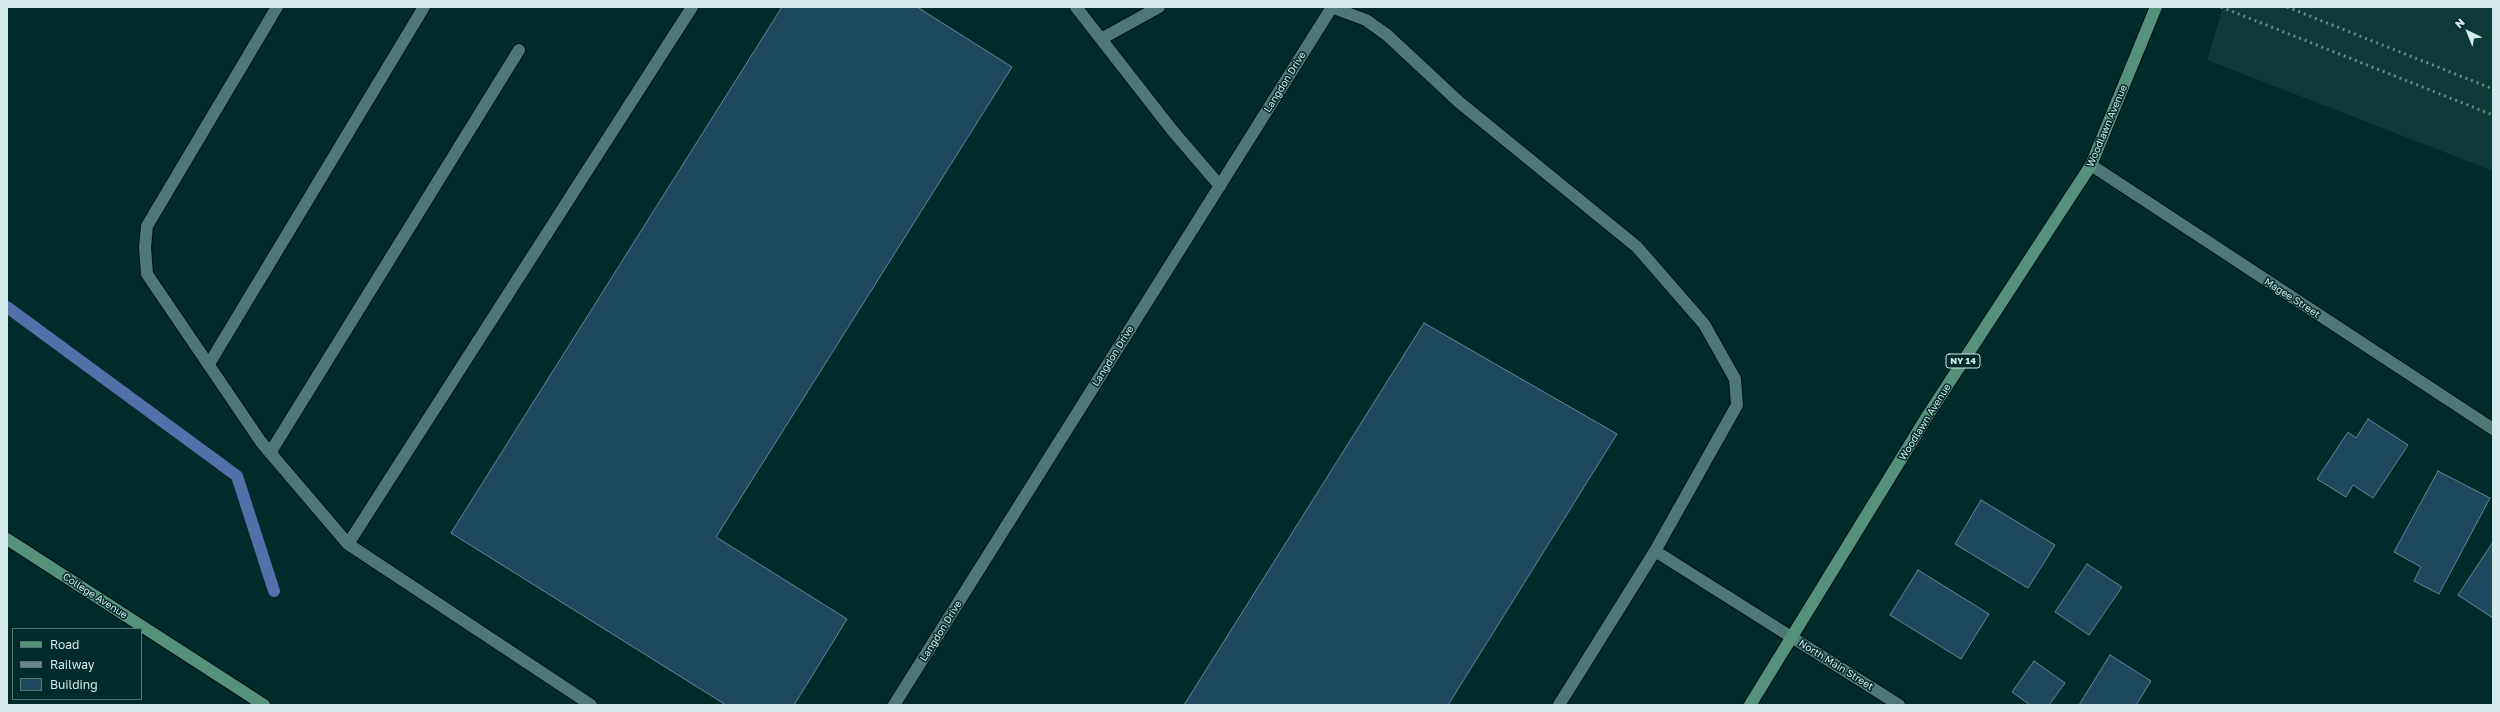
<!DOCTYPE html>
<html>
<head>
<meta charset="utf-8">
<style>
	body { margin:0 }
	#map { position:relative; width:2500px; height:712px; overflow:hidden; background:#002b2b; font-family:"Golos Text",sans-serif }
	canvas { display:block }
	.frame { position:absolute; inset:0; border:8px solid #d4eaea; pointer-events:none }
	.legend { position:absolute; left:12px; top:628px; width:130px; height:72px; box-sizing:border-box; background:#002b2b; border:1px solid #577; margin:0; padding:5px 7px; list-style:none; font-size:12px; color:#d4eaea }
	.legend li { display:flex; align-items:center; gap:8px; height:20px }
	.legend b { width:20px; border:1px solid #577 }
	.north { position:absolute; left:2448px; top:12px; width:40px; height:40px; -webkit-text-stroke:3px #002b2b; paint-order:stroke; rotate:317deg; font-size:11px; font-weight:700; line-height:16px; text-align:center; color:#d4eaea }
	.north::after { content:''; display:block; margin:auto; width:14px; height:18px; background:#d4eaea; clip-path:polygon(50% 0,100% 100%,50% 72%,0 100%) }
</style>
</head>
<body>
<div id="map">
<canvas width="2500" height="712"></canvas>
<div class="frame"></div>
<ul class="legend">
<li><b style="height:5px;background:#55927c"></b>Road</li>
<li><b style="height:5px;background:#688989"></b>Railway</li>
<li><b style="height:11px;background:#1d495c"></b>Building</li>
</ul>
<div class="north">N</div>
</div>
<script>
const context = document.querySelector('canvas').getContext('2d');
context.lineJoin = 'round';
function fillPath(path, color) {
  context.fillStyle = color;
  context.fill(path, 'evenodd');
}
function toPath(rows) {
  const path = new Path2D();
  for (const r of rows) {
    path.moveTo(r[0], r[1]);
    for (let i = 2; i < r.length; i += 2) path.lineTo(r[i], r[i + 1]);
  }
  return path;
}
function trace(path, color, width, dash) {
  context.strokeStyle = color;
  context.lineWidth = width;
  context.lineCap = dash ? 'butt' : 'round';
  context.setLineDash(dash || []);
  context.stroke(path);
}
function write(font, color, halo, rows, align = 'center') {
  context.font = font + ' "Golos Text",sans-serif';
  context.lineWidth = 3;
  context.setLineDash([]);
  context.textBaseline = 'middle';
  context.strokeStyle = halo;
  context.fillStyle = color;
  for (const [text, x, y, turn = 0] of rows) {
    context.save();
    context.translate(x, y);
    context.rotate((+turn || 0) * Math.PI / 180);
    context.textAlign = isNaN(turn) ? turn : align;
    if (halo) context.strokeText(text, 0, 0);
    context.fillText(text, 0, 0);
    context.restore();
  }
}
const built = toPath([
	[2223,7,2493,7,2493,171,2207,60]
]);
const stream = toPath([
	[7,307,237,476,274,591]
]);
const building = toPath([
	[782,7,917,7,1012,67,716,537,847,619,794,705,726,705,451,533,782,7],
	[1424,323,1617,434,1448,705,1184,705,1424,323],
	[2368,419,2408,445,2373,498,2353,485,2346,497,2317,479,2348,432,2356,438,2368,419],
	[2438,471,2490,498,2439,594,2414,581,2421,567,2394,552,2438,471],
	[1981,500,2055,545,2028,588,1955,544,1981,500],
	[2493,542,2493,618,2458,595,2493,542],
	[2087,564,2122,587,2089,635,2055,612,2087,564],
	[1918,570,1989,614,1961,659,1890,615,1918,570],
	[2110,655,2151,681,2136,705,2079,705,2110,655],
	[2034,661,2065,683,2049,705,2030,705,2012,692,2034,661]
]);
const lane = toPath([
	[277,7,147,226,145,247,147,274,261,442,348,544,591,705],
	[1076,7,1172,130,1220,186],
	[1331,7,1366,20,1387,35,1459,102,1637,247,1704,324,1735,379,1737,405,1655,551,1559,705],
	[1101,39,1159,7],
	[209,364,424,7],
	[270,453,519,50],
	[348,544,692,7],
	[1655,551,1793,638]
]);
const street = toPath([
	[2091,165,2493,429],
	[1793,638,1899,705],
	[894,705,1332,7]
]);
const primary = toPath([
	[7,539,264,705],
	[1750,705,1928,415,2091,165,2156,7]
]);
const rail = toPath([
	[2221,7,2493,115],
	[2287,7,2493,89]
]);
const shields = [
	[1963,361,34]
];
const shieldNames = [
	["NY 14",1963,361]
];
const streetNames = [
	["Langdon Drive",1285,82,-58],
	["Woodlawn Avenue",2107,126,-67],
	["Magee Street",2292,298,33],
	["Langdon Drive",1113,356,-58],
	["Woodlawn Avenue",1925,422,-58],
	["College Avenue",95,596,33],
	["Langdon Drive",941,631,-58],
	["North Main Street",1836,665,32]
];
fillPath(built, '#0e3939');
trace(stream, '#5370aa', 12);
fillPath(building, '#1d495c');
trace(building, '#648697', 1);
trace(lane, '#011', 14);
trace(street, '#011', 14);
trace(primary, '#011', 14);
trace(lane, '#4e7878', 12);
trace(street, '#4e7878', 12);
trace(primary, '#55927c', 12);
trace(rail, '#688989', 3, [2, 4]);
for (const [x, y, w] of shields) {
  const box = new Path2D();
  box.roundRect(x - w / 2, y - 7, w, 14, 3);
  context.fillStyle = '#002b2b';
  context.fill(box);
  trace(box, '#d4eaea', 1);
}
write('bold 9px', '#d4eaea', null, shieldNames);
write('10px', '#d4eaea', '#002b2b', streetNames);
</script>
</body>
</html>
